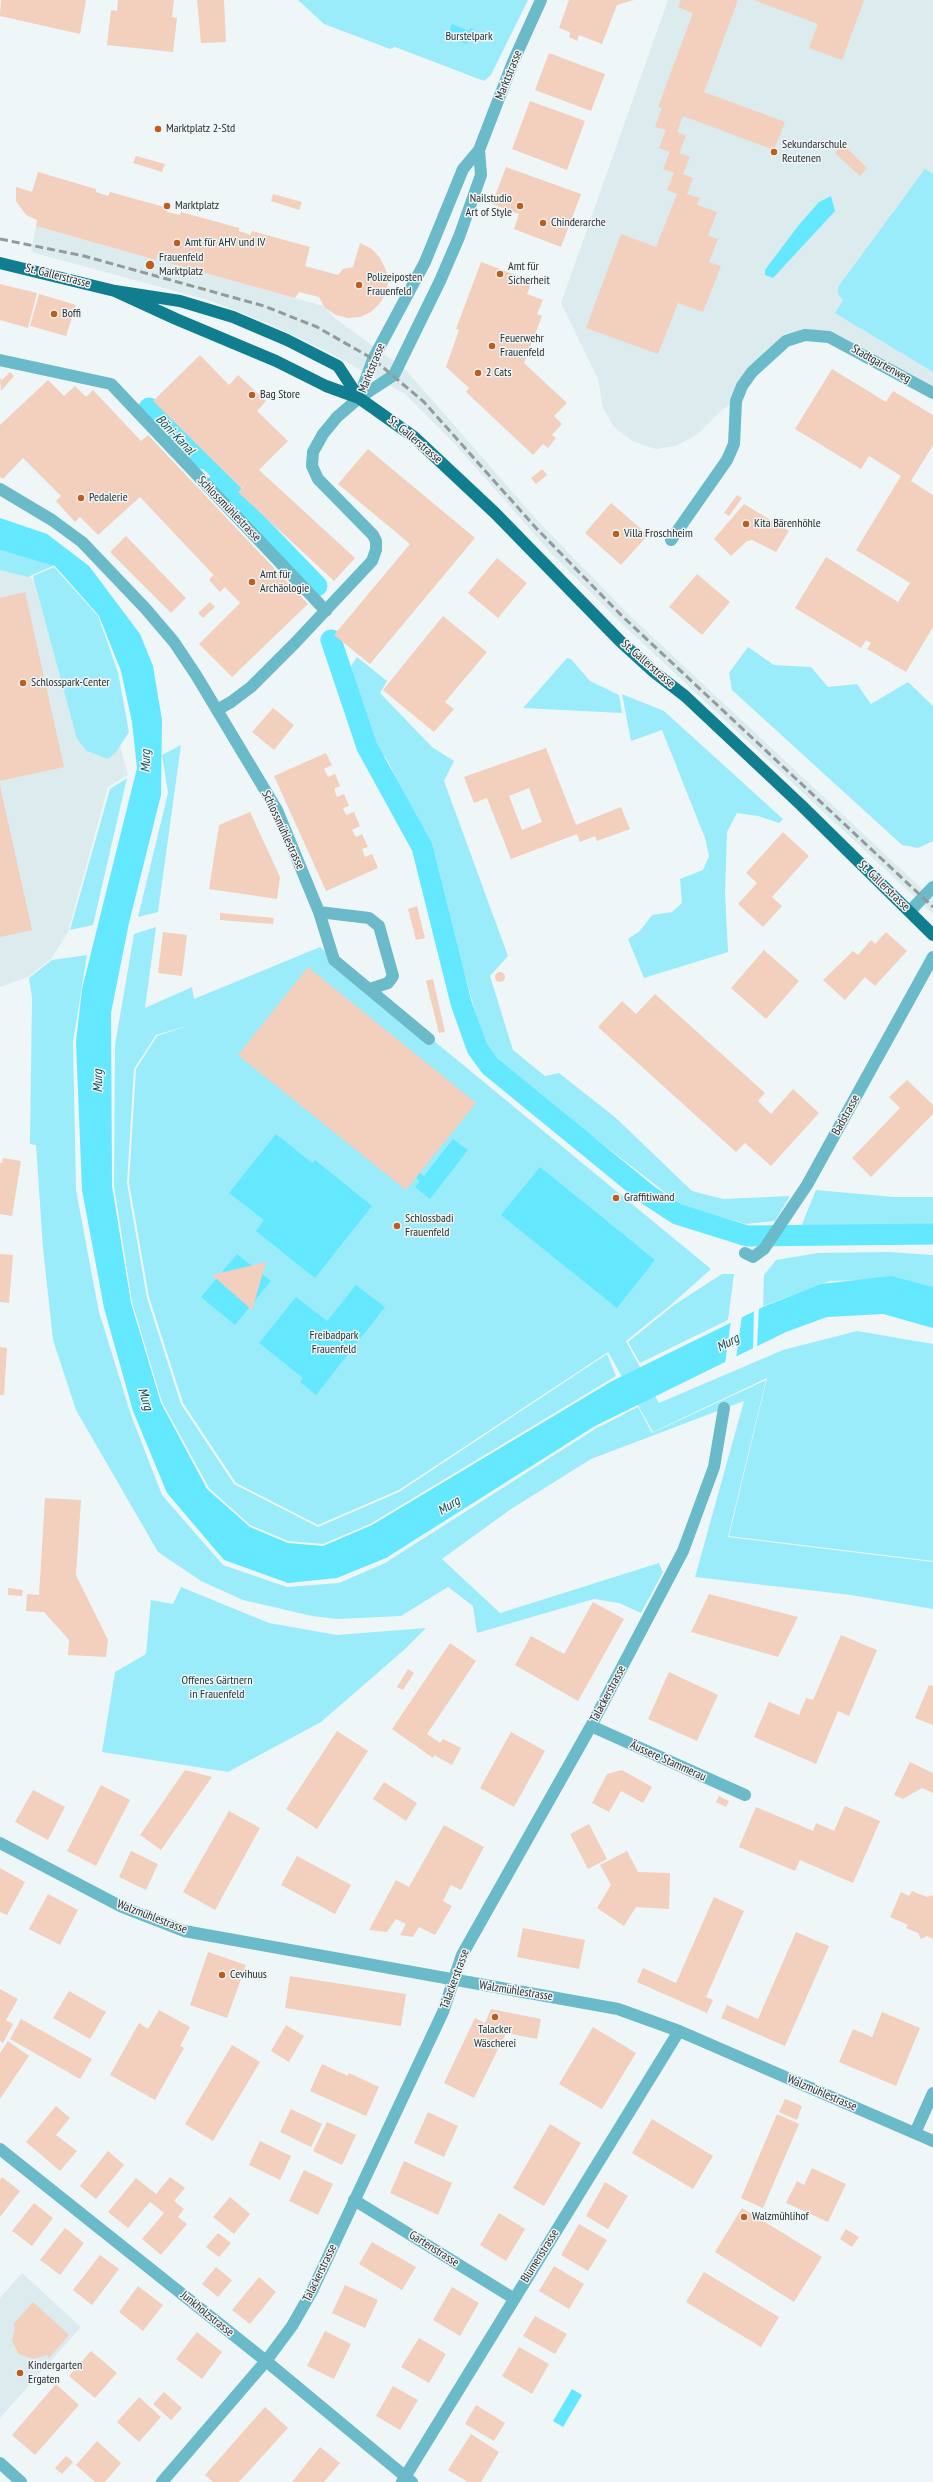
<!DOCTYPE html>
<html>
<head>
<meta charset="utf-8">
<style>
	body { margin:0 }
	canvas { display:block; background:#eff6f7 }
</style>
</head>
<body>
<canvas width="933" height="2482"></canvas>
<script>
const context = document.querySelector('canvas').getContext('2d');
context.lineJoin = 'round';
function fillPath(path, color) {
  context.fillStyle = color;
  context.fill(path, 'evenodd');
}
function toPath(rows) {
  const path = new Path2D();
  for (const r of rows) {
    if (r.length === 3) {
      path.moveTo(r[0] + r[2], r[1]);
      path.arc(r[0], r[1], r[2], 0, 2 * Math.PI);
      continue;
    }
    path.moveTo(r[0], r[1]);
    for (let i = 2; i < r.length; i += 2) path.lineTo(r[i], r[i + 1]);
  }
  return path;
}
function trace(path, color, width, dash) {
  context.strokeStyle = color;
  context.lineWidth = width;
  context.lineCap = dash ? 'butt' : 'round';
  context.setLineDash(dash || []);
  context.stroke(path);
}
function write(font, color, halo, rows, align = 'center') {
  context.font = font + ' "PT Sans Narrow",sans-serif';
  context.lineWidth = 3;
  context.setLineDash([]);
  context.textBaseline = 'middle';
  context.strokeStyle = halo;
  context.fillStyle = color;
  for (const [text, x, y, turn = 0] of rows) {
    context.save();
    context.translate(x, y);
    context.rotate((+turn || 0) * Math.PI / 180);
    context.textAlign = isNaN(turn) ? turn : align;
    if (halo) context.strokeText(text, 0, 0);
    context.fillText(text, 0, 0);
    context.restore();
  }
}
const built = toPath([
	[668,0,933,0,933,393,829,337,786,341,752,372,736,401,722,410,698,434,676,446,656,449,632,441,614,427,603,408,598,379,561,303],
	[36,226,156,260,158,253,168,256,167,262,323,306,336,319,406,370,535,518,626,612,933,899,933,914,620,622,551,553,455,444,405,394,326,351,265,322,208,300,31,252],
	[0,565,28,574,70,623,105,690,128,775,108,787,68,932,51,959,28,977,0,987],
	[22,2273,81,2327,0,2418,0,2298]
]);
const green = toPath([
	[298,0,528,0,491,75,484,81,395,47,390,49,324,24],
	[925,169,933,174,933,372,835,313,843,300,838,294,838,287],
	[0,550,55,565,28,577,0,570],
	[54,567,98,616,118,672,129,732,116,752,108,759,87,751,77,739,33,576],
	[748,647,774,665,811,667,828,687,857,684,871,704,908,682,933,706,933,841,918,848,902,845,732,690,729,673],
	[357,657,387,681,380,693,432,747,454,761,444,781,508,956,490,976,513,1050,545,1076,559,1073,616,1118,692,1191,723,1199,790,1196,775,1221,746,1224,683,1206,513,1075,485,1044,425,842,389,763,363,724,347,672],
	[567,658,571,659,590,681,619,695,622,713,523,708],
	[622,694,664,711,783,819,779,823,758,816,737,813,727,832,725,892,728,952,644,978,628,939,640,931,652,915,672,912,682,903,680,879,703,870,709,856,705,838,662,730,631,741],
	[181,745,158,912,138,917,168,793,162,755],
	[127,778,93,925,70,930,110,789],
	[156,927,145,1008,192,987,194,999,320,947,711,1269,673,1303,626,1341,659,1403,783,1350,857,1331,933,1344,933,1561,729,1536,767,1378,653,1432,608,1352,399,1490,318,1525,236,1483,183,1403,149,1297,129,1183,136,1069,157,1036,190,1025,156,1035,134,1069,127,1183,147,1298,181,1404,234,1484,318,1527,399,1492,607,1354,616,1376,370,1524,323,1544,288,1541,250,1525,209,1488,162,1402,132,1302,114,1186,115,1045,134,934],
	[87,955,73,1042,76,1190,99,1312,131,1415,162,1495,223,1565,287,1587,339,1583,385,1563,595,1429,638,1407,652,1433,766,1380,728,1537,933,1562,933,1609,851,1595,695,1577,744,1401,591,1459,511,1509,442,1559,500,1613,659,1563,663,1572,641,1613,619,1603,594,1599,477,1633,473,1606,448,1587,401,1616,337,1619,312,1616,243,1600,201,1581,158,1552,76,1410,53,1340,43,1248,36,1145,30,1144,32,998,29,978,52,960],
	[816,1190,894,1197,933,1197,933,1228,800,1229],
	[890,1252,933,1255,933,1289,891,1279,830,1281,763,1306,764,1275,776,1260,818,1253],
	[722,1274,734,1274,728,1320,640,1363,628,1342,674,1305],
	[181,1587,269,1623,337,1635,426,1628,404,1650,321,1722,228,1772,102,1752,115,1672,146,1654,151,1600,173,1604]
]);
const water = toPath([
	[452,24,469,31,470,28,475,30,473,35,471,34,467,44,447,37],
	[831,196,835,211,773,278,765,275,765,270,798,226,819,202],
	[0,518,47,534,89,566,140,634,153,666,162,720,161,795,129,923,111,1013,112,1186,131,1303,161,1403,207,1489,250,1527,288,1543,323,1546,372,1525,612,1381,765,1306,821,1284,891,1276,933,1287,933,1328,883,1314,827,1317,786,1332,595,1426,386,1558,337,1578,288,1583,224,1560,167,1493,133,1411,104,1308,82,1190,76,1042,82,989,137,768,132,722,121,671,99,616,55,566,0,550],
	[276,1134,312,1163,315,1160,372,1206,315,1278,256,1231,264,1220,229,1193],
	[453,1139,468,1150,430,1199,415,1187,420,1181,416,1178,420,1173,424,1176],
	[540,1167,655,1260,617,1308,501,1215],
	[237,1254,271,1281,235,1325,201,1297],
	[356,1285,385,1307,316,1395,300,1382,303,1378,259,1343,296,1297,327,1321],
	[572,2389,582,2395,563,2427,553,2421]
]);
const pier = toPath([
	[759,1306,757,1348,753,1351,754,1308],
	[742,1315,736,1359,725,1364,731,1320]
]);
const canal = toPath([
	[149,408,196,457,209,460,221,472,228,482,232,493],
	[218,483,317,586],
	[331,640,367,747,422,847,461,1003,477,1048,490,1066,648,1195,677,1214,747,1236,933,1234]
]);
const building = toPath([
	[1,0,86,0,80,34,0,16],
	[118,0,174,0,172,17,177,18,173,52,107,45,111,10,117,11],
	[197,0,224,0,226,42,201,43],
	[569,0,634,0,617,5,602,44,579,35,577,41,569,37,570,32,559,28],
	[681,0,738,0,704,92,785,122,774,150,683,116,677,132,686,136,679,153,690,157,683,174,693,178,687,194,700,198,697,205,717,212,708,236,718,239,709,262,721,266,703,312,678,303,658,354,586,328,621,234,656,247,677,194,667,190,674,173,663,169,670,152,659,148,666,130,655,127,662,108,658,107,693,13,678,7],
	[754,0,864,0,842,60,809,48,818,24],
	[549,53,605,74,591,111,535,90],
	[530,101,585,121,567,170,512,149],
	[843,144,867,168,860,176,835,153],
	[136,156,165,164,162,172,133,163],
	[506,167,581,194,561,247,514,229,519,214,492,204],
	[38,172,96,189,96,192,108,196,110,192,168,208,167,212,180,215,181,212,239,228,239,231,251,235,252,231,310,247,305,266,338,275,343,269,353,267,360,243,372,249,380,258,386,270,388,281,386,293,380,303,371,312,360,317,348,318,336,315,325,308,319,297,299,292,295,298,166,262,168,256,158,253,156,260,36,226,37,220,26,215,16,201,16,187,32,192],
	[273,194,302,202,299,210,271,201],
	[481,262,532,281,527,294,543,300,537,314,542,316,524,363,567,403,554,416,562,424,552,435,556,438,548,448,543,444,533,455,466,392,469,388,446,367,459,330,456,329],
	[0,284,37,293,28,328,0,320],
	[39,294,76,305,66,336,30,326],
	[200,355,229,385,238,375,266,401,257,411,288,441,259,470,355,558,334,581,238,492,252,477,241,488,153,401],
	[832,369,886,402,893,391,933,415,933,445,911,481,933,495,933,627,906,672,867,649,871,643,866,640,861,648,795,608,826,557,898,602,910,583,856,550,901,476,869,456,861,469,795,429],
	[10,372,14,376,1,391,0,378,2,380],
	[48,380,64,396,75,386,86,397,93,390,141,441,148,435,308,604,232,677,199,644,240,603,140,497,98,535,80,517,75,522,56,501,61,496,23,458,3,479,0,477,0,425],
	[368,449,475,538,370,664,334,635,410,544,338,484],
	[542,469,547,475,536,484,531,478],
	[737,495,742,498,729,516,724,513],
	[611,503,648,535,621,565,585,533],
	[744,504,789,531,776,552,752,540,747,541,731,556,714,539],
	[126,536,186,598,171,613,110,552],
	[497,558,527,583,498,618,468,593],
	[697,574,730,602,702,635,669,607],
	[213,575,225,587,220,592,209,580],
	[25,592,64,767,0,781,0,598],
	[210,602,215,607,203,618,198,613],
	[443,616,487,652,445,702,454,709,434,732,383,690],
	[273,708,294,725,274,750,252,732],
	[546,748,576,825,621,807,630,829,597,841,595,836,580,842,577,834,511,859,487,798,474,803,464,777],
	[529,788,542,822,522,830,509,796],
	[326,753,332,765,324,769,328,777,335,774,340,786,334,789,337,797,344,794,349,806,343,808,346,815,354,812,360,826,352,830,356,837,362,834,368,847,362,849,365,857,372,854,378,868,326,891,274,776],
	[0,786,32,930,0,937],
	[250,812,280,877,277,899,209,889,219,825],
	[783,832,809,856,772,897,782,906,763,927,738,904,757,883,746,873],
	[417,906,425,938,416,940,408,909],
	[220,913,274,918,273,924,220,920],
	[163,932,187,935,182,976,158,973],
	[886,932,907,951,875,986,865,977,845,1000,823,980,853,951,858,955,871,940,875,944],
	[764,950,799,981,766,1019,731,988],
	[308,967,476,1103,406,1190,238,1055],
	[500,977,5],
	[433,979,445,1032,439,1033,426,981],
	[655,994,765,1093,758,1101,771,1114,793,1089,819,1113,771,1166,745,1143,736,1152,598,1027,622,1001,636,1014],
	[907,1080,933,1105,933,1114,871,1177,852,1158,900,1108,889,1097],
	[3,1158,21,1161,12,1216,0,1214,0,1163,2,1163],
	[0,1254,13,1255,9,1303,0,1302],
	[266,1262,252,1310,212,1275],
	[0,1347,7,1348,4,1395,0,1395],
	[45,1498,81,1500,76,1575,108,1640,106,1657,68,1655,69,1640,44,1612,26,1611,27,1594,39,1595],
	[8,1588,23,1590,22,1596,8,1595],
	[709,1594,798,1617,778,1657,691,1632],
	[593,1602,624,1619,578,1701,515,1665,531,1636,564,1654],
	[841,1635,877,1650,849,1716,838,1711,816,1764,754,1737,769,1702,799,1715,806,1698,813,1700],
	[450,1643,476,1661,427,1734,440,1743,443,1739,461,1748,452,1765,434,1755,433,1758,392,1729],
	[408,1669,414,1673,403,1690,397,1687],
	[669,1672,718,1695,697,1741,648,1719],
	[929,1685,933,1686,933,1725,915,1718],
	[337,1731,368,1751,317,1829,286,1809],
	[511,1732,545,1751,514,1807,480,1788],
	[910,1762,933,1773,933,1793,922,1788,903,1799,894,1795],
	[185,1770,212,1777,161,1850,140,1835],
	[622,1770,652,1787,643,1803,621,1791,609,1812,592,1803,607,1774],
	[384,1782,417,1803,406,1821,373,1799],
	[101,1785,130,1800,96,1866,67,1851],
	[33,1790,65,1807,48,1840,15,1822],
	[719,1796,729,1801,726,1807,716,1802],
	[845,1806,880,1821,853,1883,800,1860,795,1871,739,1847,756,1807,813,1831,816,1823,834,1831],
	[229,1811,260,1828,215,1910,183,1892],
	[589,1824,607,1859,588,1869,570,1834],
	[444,1825,484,1847,461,1890,451,1885,443,1901,452,1906,435,1935,419,1927,413,1937,400,1935,406,1924,396,1919,387,1932,369,1930,396,1880,409,1887],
	[131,1851,158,1864,146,1890,119,1877],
	[627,1851,638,1872,670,1873,669,1909,636,1907,624,1926,597,1908,611,1885,600,1865],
	[297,1856,351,1885,335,1914,281,1885],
	[0,1868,25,1882,7,1915,0,1912],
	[912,1891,927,1897,933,1895,933,1939,927,1936,921,1939,918,1933,906,1928,908,1925,890,1917,901,1892,909,1896],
	[48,1894,78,1910,60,1945,29,1929],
	[714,1897,744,1911,706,1997,713,2000,707,2013,637,1982,643,1968,676,1983],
	[523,1928,585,1940,579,1969,517,1957],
	[796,1932,829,1946,785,2046,721,2018,727,2005,758,2019],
	[208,1952,246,1965,227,2018,190,2005],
	[290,1976,406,1994,401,2026,285,2008],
	[0,1989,18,1999,6,2020,13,2024,3,2043,0,2041],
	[69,1991,106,2012,90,2039,53,2018],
	[491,2009,541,2019,537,2039,506,2033,474,2098,444,2083,475,2018,485,2023],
	[159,2010,190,2027,180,2046,184,2048,155,2100,110,2075,139,2023,148,2029],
	[882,2012,920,2028,896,2086,839,2062,853,2029,872,2037],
	[21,2019,92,2059,80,2079,10,2039],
	[286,2025,304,2036,289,2062,271,2051],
	[593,2027,636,2053,602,2109,559,2084],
	[8,2041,29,2056,0,2099,0,2053],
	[232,2045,260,2062,213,2141,185,2124],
	[322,2064,348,2076,349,2073,379,2087,366,2116,310,2091],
	[785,2099,802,2106,797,2120,779,2112],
	[56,2106,70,2118,56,2135,77,2151,60,2171,26,2142],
	[291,2109,322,2124,311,2147,280,2132],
	[428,2112,458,2126,444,2157,414,2143],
	[777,2114,799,2124,763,2208,741,2198],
	[652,2119,713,2156,693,2189,632,2153],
	[327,2122,356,2135,342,2165,313,2151],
	[550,2124,581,2143,544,2206,513,2188],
	[260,2141,291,2156,280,2180,249,2165],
	[108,2151,124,2165,96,2199,80,2186],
	[404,2161,452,2183,438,2215,390,2193],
	[812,2168,846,2184,828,2222,786,2203,797,2181,804,2185],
	[304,2170,333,2184,318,2215,289,2201],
	[2,2177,20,2191,0,2217,0,2180],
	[170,2177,185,2188,174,2201,184,2209,178,2217,187,2224,161,2255,142,2239,164,2213,150,2202,128,2228,108,2212,136,2178,156,2194],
	[605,2182,628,2196,608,2229,586,2216],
	[230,2197,250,2214,234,2234,213,2217],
	[34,2203,53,2218,32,2246,12,2231],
	[742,2208,822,2257,794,2302,715,2252],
	[499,2213,525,2229,506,2261,480,2245],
	[579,2224,607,2240,588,2271,561,2255],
	[65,2228,84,2243,60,2275,40,2260],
	[846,2229,859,2237,852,2247,840,2239],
	[218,2233,231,2243,219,2257,206,2247],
	[372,2242,416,2267,402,2290,359,2264],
	[100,2255,119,2269,92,2305,73,2290],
	[554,2266,584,2284,569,2309,539,2291],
	[216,2267,232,2280,218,2297,202,2284],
	[704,2272,779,2317,761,2347,686,2302],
	[259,2277,276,2292,250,2324,232,2310],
	[345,2285,378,2300,365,2328,332,2313],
	[138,2286,163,2305,143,2331,119,2312],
	[452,2287,479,2303,460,2336,433,2320],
	[33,2302,69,2335,49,2358,47,2355,33,2359,19,2354,12,2341,15,2327,13,2325],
	[535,2316,567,2334,555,2354,523,2336],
	[325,2331,351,2344,334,2379,307,2366],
	[197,2332,222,2352,202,2379,176,2359],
	[419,2338,446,2354,429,2383,401,2367],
	[519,2347,549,2364,532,2394,502,2376],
	[91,2351,117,2373,95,2398,69,2376],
	[56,2384,79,2405,35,2455,12,2435],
	[393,2386,418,2400,400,2430,376,2416],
	[164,2392,182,2408,171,2420,153,2404],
	[139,2397,161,2417,139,2442,117,2422],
	[476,2405,505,2423,494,2441,465,2424],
	[265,2407,288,2428,239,2482,213,2482,205,2475],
	[471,2434,499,2452,481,2482,468,2482,448,2470],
	[97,2441,121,2463,105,2482,95,2482,76,2465],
	[320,2447,340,2463,324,2482,292,2482],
	[66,2456,73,2462,62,2474,55,2468]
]);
const minor = toPath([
	[0,360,111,384,326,611],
	[359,398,373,359,425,262,463,169,479,150,513,62,541,0],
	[0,489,52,520,82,542,145,608,174,642,196,675,277,810,319,912,334,960,429,1039],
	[671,540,727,460,734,444,736,401,742,386,752,372,786,341,805,335,829,337,933,393],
	[217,710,231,702,251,687,295,643,372,561,376,550,376,541,373,535,318,479,312,466,313,452,323,434,337,417,359,398,394,375,440,281,459,237,481,175,479,150],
	[910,911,933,887],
	[319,912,369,918,379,926,393,976,388,983,370,989],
	[745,1253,753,1257,764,1249,807,1185,933,957],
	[591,1726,745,1795],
	[0,1843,122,1907,184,1931,618,2009,679,2031,933,2141],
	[915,2133,933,2093],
	[0,2149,266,2361,412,2482],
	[354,2200,513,2298],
	[0,2463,21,2482],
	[162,2482,266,2361,292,2326,312,2291,443,2012,462,1955,591,1726,683,1551,714,1467,724,1408],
	[402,2482,679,2031]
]);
const major = toPath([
	[0,263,115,291,180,301,233,317,287,340,338,366,359,398],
	[115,291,176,319,276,361,326,386,359,398,414,437,495,513,620,641,654,672,685,696,801,805,933,935]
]);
const rail = toPath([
	[0,239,84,256,264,306,317,327,373,359,424,402,536,528,622,616,933,907]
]);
const markers = [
	[158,129,4,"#be5d1c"],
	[774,152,4,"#be5d1c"],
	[167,206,4,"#be5d1c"],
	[520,206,4,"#be5d1c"],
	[543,223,4,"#be5d1c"],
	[177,243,4,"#be5d1c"],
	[150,265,5,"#be5d1c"],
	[500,274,4,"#be5d1c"],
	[359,285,4,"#be5d1c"],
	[54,314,4,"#be5d1c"],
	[492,346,4,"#be5d1c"],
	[478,373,4,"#be5d1c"],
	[252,395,4,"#be5d1c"],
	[81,498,4,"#be5d1c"],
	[746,524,4,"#be5d1c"],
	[616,534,4,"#be5d1c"],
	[252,582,4,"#be5d1c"],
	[23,683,4,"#be5d1c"],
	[616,1198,4,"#be5d1c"],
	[397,1226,4,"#be5d1c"],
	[222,1975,4,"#be5d1c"],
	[495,2017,4,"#be5d1c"],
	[744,2217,4,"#be5d1c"],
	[20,2373,4,"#be5d1c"]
];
const parkNames = [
	["Burstelpark",469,37],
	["Freibadpark",334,1336],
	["Frauenfeld",334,1350],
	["Offenes Gärtnern",217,1681],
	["in Frauenfeld",217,1695]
];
const streetNames = [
	["Marktstrasse",509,75,-68],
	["St. Gallerstrasse",58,276,14],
	["Stadtgartenweg",881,364,29],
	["Marktstrasse",372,368,-68],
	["St. Gallerstrasse",415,440,40],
	["Schlossmühlestrasse",229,509,46],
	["St. Gallerstrasse",648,664,41],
	["Schlossmühlestrasse",283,830,65],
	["St. Gallerstrasse",884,886,44],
	["Badstrasse",846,1115,-61],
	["Talackerstrasse",608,1694,-62],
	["Äussere Stammerau",668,1761,24],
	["Walzmühlestrasse",152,1917,21],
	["Talackerstrasse",455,1979,-70],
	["Walzmühlestrasse",516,1991,9],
	["Walzmühlestrasse",822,2093,23],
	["Gartenstrasse",434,2249,32],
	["Blumenstrasse",540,2256,-58],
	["Talackerstrasse",320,2273,-64],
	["Junkholzstrasse",207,2314,39]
];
const poiNames = [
	["Marktplatz 2-Std",166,129],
	["Sekundarschule",782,145],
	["Reutenen",782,159],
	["Nailstudio",512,199,"right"],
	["Art of Style",512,213,"right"],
	["Marktplatz",175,206],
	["Chinderarche",551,223],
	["Amt für AHV und IV",185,243],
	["Frauenfeld",159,258],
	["Marktplatz",159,272],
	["Amt für",508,267],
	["Sicherheit",508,281],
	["Polizeiposten",367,278],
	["Frauenfeld",367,292],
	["Boffi",62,314],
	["Feuerwehr",500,339],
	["Frauenfeld",500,353],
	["2 Cats",486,373],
	["Bag Store",260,395],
	["Pedalerie",89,498],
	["Kita Bärenhöhle",754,524],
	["Villa Froschheim",624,534],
	["Amt für",260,575],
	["Archäologie",260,589],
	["Schlosspark-Center",31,683],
	["Graffitiwand",624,1198],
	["Schlossbadi",405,1219],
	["Frauenfeld",405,1233],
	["Cevihuus",230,1975],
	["Talacker",495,2030,"center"],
	["Wäscherei",495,2044,"center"],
	["Walzmühlihof",752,2217],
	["Kindergarten",28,2366],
	["Ergaten",28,2380]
];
const waterNames = [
	["Böni-Kanal",175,435,46],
	["Murg",146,761,-89],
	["Murg",98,1081,-90],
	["Murg",728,1343,-28],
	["Murg",145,1399,72],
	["Murg",449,1506,-33]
];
fillPath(built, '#dcebee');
fillPath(green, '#9becfb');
fillPath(water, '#64e8ff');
fillPath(pier, '#eff6f7');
trace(canal, '#64e8ff', 21);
fillPath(building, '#f3cfbd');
trace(minor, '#6bbac9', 12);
trace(major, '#107e8e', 12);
trace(rail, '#949999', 3, [8, 4]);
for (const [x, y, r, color] of markers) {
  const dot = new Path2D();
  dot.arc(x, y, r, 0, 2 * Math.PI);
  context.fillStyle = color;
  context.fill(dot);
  trace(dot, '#eff6f7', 1.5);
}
write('12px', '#182f33', '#eff6f7', parkNames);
write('12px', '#2b2d2d', '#eff6f7', streetNames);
write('12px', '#2b2d2d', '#eff6f7', poiNames, 'left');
write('italic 13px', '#0f4a54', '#eff6f7', waterNames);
</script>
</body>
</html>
